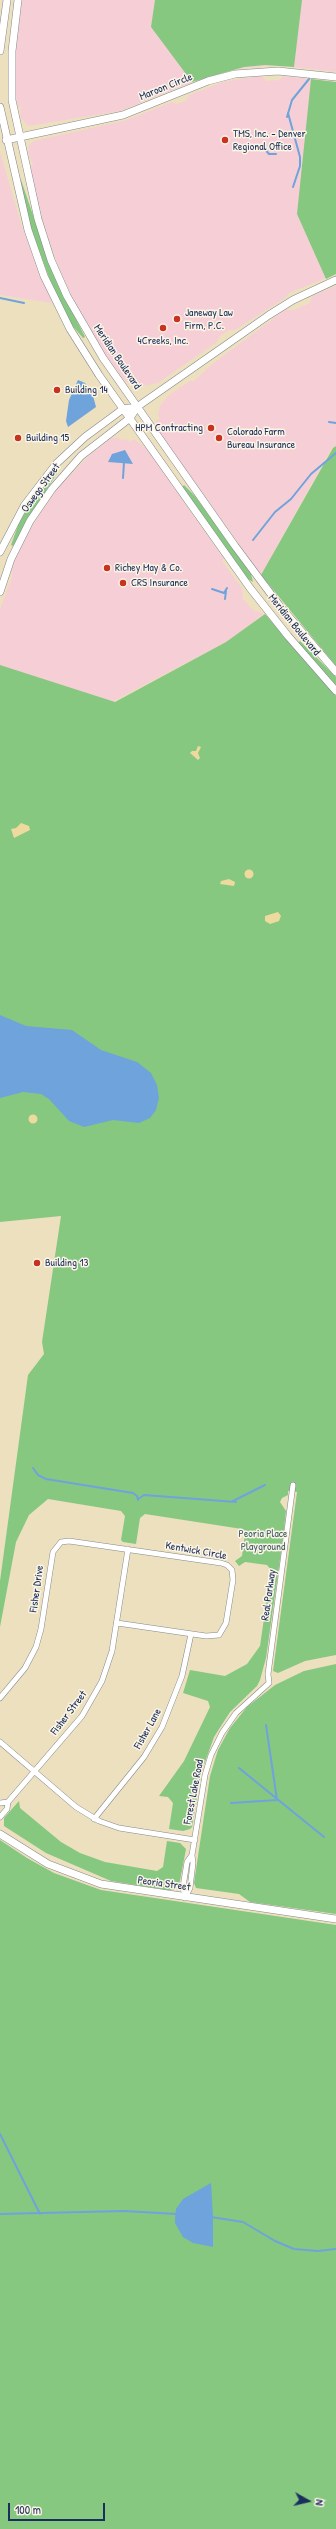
<!DOCTYPE html>
<html>
<head>
<meta charset="utf-8">
<style>
	body { margin:0 }
	#map { position:relative; width:336px; height:2529px; overflow:hidden; background:#ece0be; font-family:"Patrick Hand",sans-serif }
	canvas { display:block }
	.north { position:absolute; left:288px; top:2481px; width:40px; height:40px; -webkit-text-stroke:3px #fcf5e5; paint-order:stroke; rotate:98deg; font-size:11px; font-weight:700; line-height:16px; text-align:center; color:#1b2f5e }
	.north::after { content:''; display:block; margin:auto; width:14px; height:18px; background:#1b2f5e; clip-path:polygon(50% 0,100% 100%,50% 72%,0 100%) }
	.scale { position:absolute; left:8px; top:2503px; width:97px; height:18px; box-sizing:border-box; border:2px solid #1b2f5e; border-top:0; padding-left:5px; font-size:12px; line-height:14px; white-space:nowrap; color:#1b2f5e; -webkit-text-stroke:3px #fcf5e5; paint-order:stroke }
</style>
</head>
<body>
<div id="map">
<canvas width="336" height="2529"></canvas>
<div class="north">N</div>
<div class="scale">100 m</div>
</div>
<script>
const context = document.querySelector('canvas').getContext('2d');
context.lineJoin = 'round';
function fillPath(path, color) {
  context.fillStyle = color;
  context.fill(path, 'evenodd');
}
function toPath(rows) {
  const path = new Path2D();
  for (const r of rows) {
    if (r.length === 3) {
      path.moveTo(r[0] + r[2], r[1]);
      path.arc(r[0], r[1], r[2], 0, 2 * Math.PI);
      continue;
    }
    path.moveTo(r[0], r[1]);
    for (let i = 2; i < r.length; i += 2) path.lineTo(r[i], r[i + 1]);
  }
  return path;
}
function trace(path, color, width, dash) {
  context.strokeStyle = color;
  context.lineWidth = width;
  context.lineCap = dash ? 'butt' : 'round';
  context.setLineDash(dash || []);
  context.stroke(path);
}
function write(font, color, halo, rows, align = 'center') {
  context.font = font + ' "Patrick Hand",sans-serif';
  context.lineWidth = 3;
  context.setLineDash([]);
  context.textBaseline = 'middle';
  context.strokeStyle = halo;
  context.fillStyle = color;
  for (const [text, x, y, turn = 0] of rows) {
    context.save();
    context.translate(x, y);
    context.rotate((+turn || 0) * Math.PI / 180);
    context.textAlign = isNaN(turn) ? turn : align;
    if (halo) context.strokeText(text, 0, 0);
    context.fillText(text, 0, 0);
    context.restore();
  }
}
const built = toPath([
	[22,0,336,0,336,72,277,65,234,69,205,77,120,111,29,126,20,117,21,106,17,106,14,78,15,45],
	[261,76,267,81,279,80,284,76,336,82,336,274,289,293,285,298,235,330,229,330,220,336,217,342,158,383,144,386,136,386,133,382,131,385,123,379,102,350,75,303,60,272,40,214,30,167,33,165,28,153,29,145,34,141,127,120,172,102,177,104,187,100,189,95,226,81],
	[0,152,21,224,52,303,0,295],
	[336,286,336,446,332,448,261,575,159,432,156,421,160,419,158,415,160,406,169,395,190,381,194,381,211,365,285,310,294,310,310,303,312,296],
	[119,437,120,440,127,439,130,442,134,439,146,448,224,559,222,561,242,588,243,599,253,610,265,614,226,642,0,761,0,609,12,577,11,568,26,535,56,489,90,455,110,439]
]);
const green = toPath([
	[155,0,302,0,294,67,265,65,244,67,192,82,151,27],
	[311,79,336,82,336,274,326,279,297,214],
	[19,180,21,180,53,273,85,337,83,338,71,324,50,280,31,229],
	[336,446,336,666,261,575,333,448],
	[55,471,57,473,13,546,11,545,20,520],
	[184,485,195,496,251,574,253,582,248,579,182,487],
	[265,614,336,696,336,1655,305,1661,278,1673,273,1671,297,1492,288,1491,288,1495,282,1498,280,1502,286,1511,283,1538,266,1658,260,1680,257,1686,230,1712,214,1737,201,1773,192,1827,190,1829,183,1831,169,1829,173,1803,168,1797,159,1796,184,1761,210,1707,208,1701,183,1693,190,1670,225,1676,247,1664,260,1646,271,1570,267,1565,245,1562,239,1566,235,1561,242,1556,245,1534,242,1529,145,1514,140,1518,136,1544,123,1542,121,1540,125,1516,121,1511,48,1499,29,1515,16,1542,0,1627,0,1581,28,1375,44,1354,42,1342,61,1216,0,1222,0,665,115,702,226,642],
	[300,641,336,677,336,686,298,643],
	[336,1664,336,1914,250,1902,239,1894,196,1888,194,1883,210,1776,218,1750,230,1728,247,1707,275,1685,304,1671],
	[19,1801,20,1808,61,1842,80,1853,105,1862,157,1871,163,1867,167,1841,180,1843,186,1849,179,1886,174,1890,167,1890,111,1881,46,1853,4,1826,4,1818],
	[0,1840,27,1858,54,1873,101,1890,336,1925,336,2529,0,2529]
]);
const sand = toPath([
	[198,746,201,747,198,753,200,758,198,760,190,753,192,751,196,751],
	[21,823,29,826,30,830,14,838,11,829,16,828],
	[249,874,4.5],
	[229,879,235,882,234,886,220,884,221,881],
	[278,912,281,916,279,921,270,924,265,921,265,916],
	[33,1119,4.5]
]);
const water = toPath([
	[78,380,85,383,92,392,96,407,68,427,66,421,69,400],
	[125,450,133,464,108,462,112,454],
	[0,1015,26,1026,72,1030,101,1050,137,1062,151,1073,157,1085,159,1098,156,1110,150,1118,139,1123,113,1120,84,1127,69,1121,49,1099,41,1094,23,1092,0,1098],
	[211,2183,213,2217,213,2247,193,2243,183,2237,175,2223,175,2218,176,2209,183,2199]
]);
const stream = toPath([
	[288,113,300,157,300,166,293,187],
	[287,117,292,100,309,79],
	[259,147,263,147,269,154,276,154],
	[0,298,24,303],
	[329,422,336,423],
	[123,478,124,462],
	[253,540,275,512,291,499,311,474,336,453],
	[212,589,224,593,227,588],
	[225,599,226,591],
	[33,1468,38,1475,46,1479,133,1493,137,1496,138,1500],
	[138,1499,144,1495,236,1502],
	[233,1501,265,1485],
	[239,1768,324,1837],
	[231,1803,277,1800,266,1725],
	[0,2134,40,2214],
	[0,2214,124,2211,177,2214],
	[211,2217,243,2222,275,2241,294,2249,318,2251,336,2249]
]);
const street = toPath([
	[0,1698,25,1668,36,1647,41,1629,53,1552,61,1542,69,1541,221,1563,227,1565,232,1570,233,1580,226,1623,219,1635,206,1636,117,1623],
	[0,1742,76,1807,99,1821,119,1828,195,1840],
	[0,1803,8,1802],
	[0,1817,7,1809,8,1802,82,1716,102,1681,112,1651,128,1549],
	[94,1819,144,1757,162,1727,182,1676,191,1634],
	[185,1898,190,1888,193,1863,192,1855,205,1775,211,1755,222,1733,236,1713,269,1683,268,1674,293,1485],
	[185,1898,183,1887,187,1862,192,1855]
]);
const secondary = toPath([
	[18,0,12,51,12,100,38,219,51,260,67,296,103,358,235,546,279,605,336,672],
	[0,51,7,0],
	[0,107,28,230,44,276,70,329,99,375,250,588,288,636,336,691],
	[6,140,123,115,208,81,235,74,278,71,336,77],
	[0,552,24,506,57,463,85,437,123,409,137,407],
	[0,592,11,559,30,521,52,489,81,456,130,418,137,407,269,315,293,300,336,280],
	[0,1834,48,1864,101,1884,336,1919]
]);
const markers = [
	[225,140,4,"#c8321e"],
	[177,319,4,"#c8321e"],
	[163,328,4,"#c8321e"],
	[57,390,4,"#c8321e"],
	[211,428,4,"#c8321e"],
	[18,438,4,"#c8321e"],
	[219,438,4,"#c8321e"],
	[107,568,4,"#c8321e"],
	[123,583,4,"#c8321e"],
	[37,1263,4,"#c8321e"]
];
const streetNames = [
	["Maroon Circle",166,87,-22],
	["Meridian Boulevard",117,357,56],
	["Oswego Street",41,488,-54],
	["Meridian Boulevard",294,625,51],
	["Kentwick Circle",196,1551,10],
	["Fisher Drive",37,1589,-82],
	["Real Parkway",269,1595,-82],
	["Fisher Street",69,1713,-53],
	["Fisher Lane",148,1729,-61],
	["Forest Lake Road",194,1792,-79],
	["Peoria Street",164,1884,8]
];
const poiNames = [
	["TMS, Inc. - Denver",233,134],
	["Regional Office",233,147],
	["Janeway Law",185,313],
	["Firm, P.C.",185,326],
	["4Creeks, Inc.",163,341,"center"],
	["Building 14",65,390],
	["HPM Contracting",203,428,"right"],
	["Colorado Farm",227,432],
	["Bureau Insurance",227,445],
	["Building 15",26,438],
	["Richey May & Co.",115,568],
	["CRS Insurance",131,583],
	["Building 13",45,1263]
];
const parkNames = [
	["Peoria Place",263,1534],
	["Playground",263,1547]
];
fillPath(built, '#f6cfd6');
fillPath(green, '#86c880');
fillPath(sand, '#eeda9e');
fillPath(water, '#6fa3db');
trace(stream, '#6fa3db', 2);
trace(street, '#84888e', 6);
trace(secondary, '#84888e', 8);
trace(street, '#fff', 5);
trace(secondary, '#fff', 7);
for (const [x, y, r, color] of markers) {
  const dot = new Path2D();
  dot.arc(x, y, r, 0, 2 * Math.PI);
  context.fillStyle = color;
  context.fill(dot);
  trace(dot, '#fcf5e5', 1.5);
}
write('11px', '#1b2f5e', '#fcf5e5', streetNames);
write('11px', '#1b2f5e', '#fcf5e5', poiNames, 'left');
write('11px', '#3b5d68', '#fcf5e5', parkNames);
</script>
</body>
</html>
